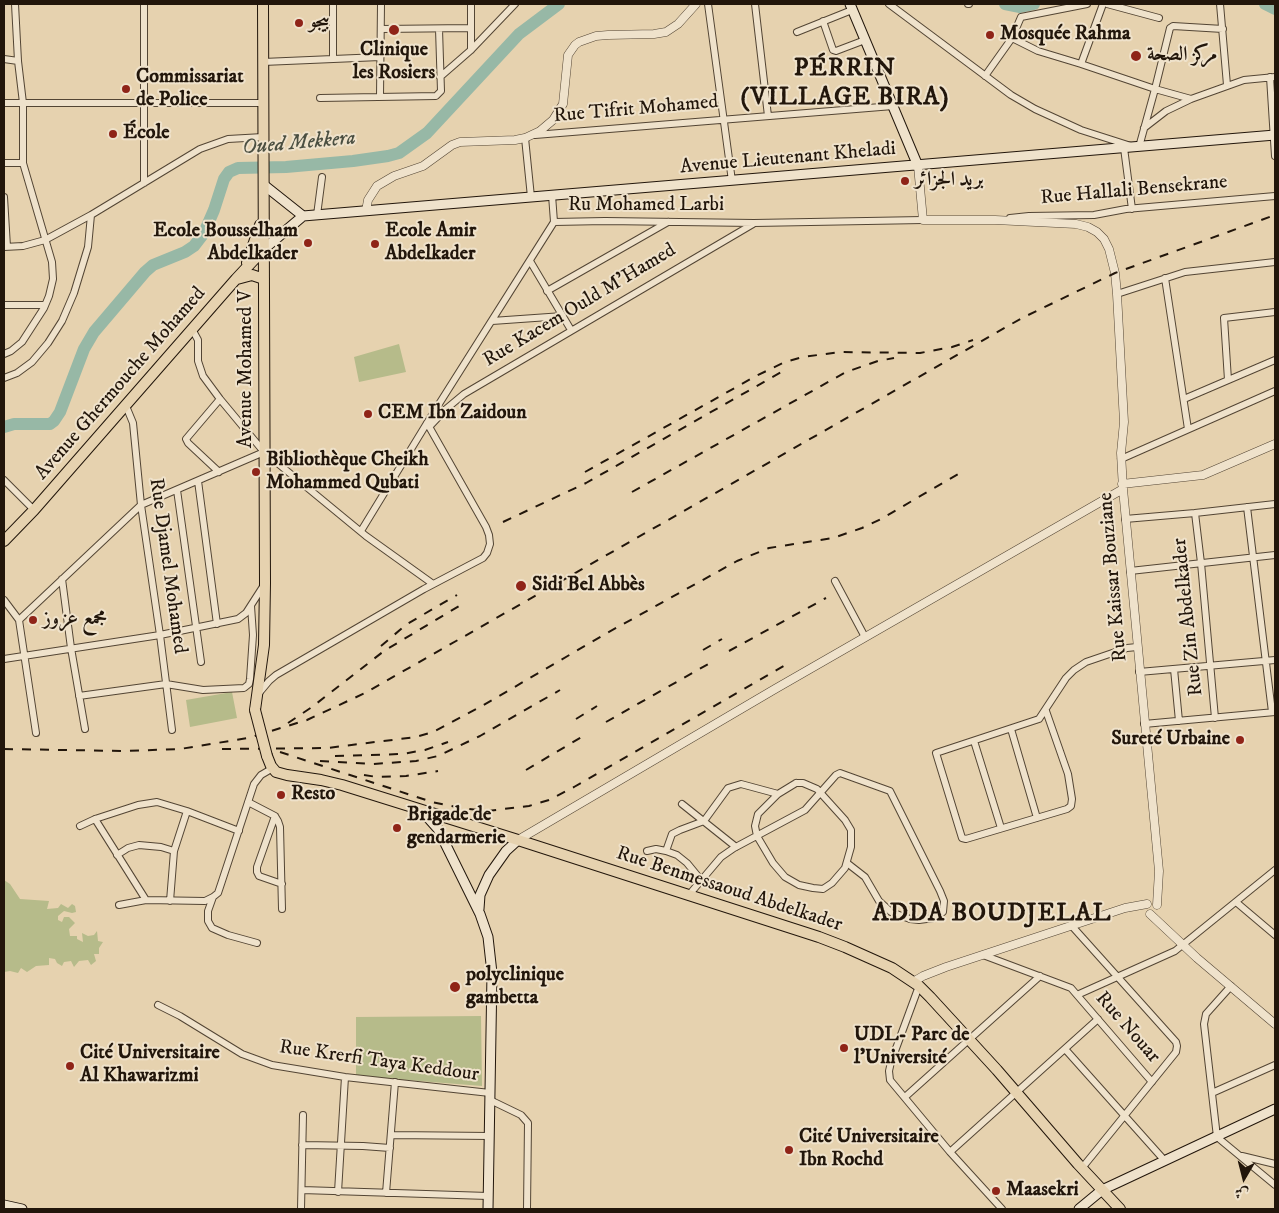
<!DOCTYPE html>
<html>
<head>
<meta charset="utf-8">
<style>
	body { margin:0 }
	#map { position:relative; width:1279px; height:1213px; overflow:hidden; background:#e6d2af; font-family:"IM FELL DW Pica",Amiri,serif }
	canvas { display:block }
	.frame { position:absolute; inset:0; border:5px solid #22160b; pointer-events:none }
	.north { position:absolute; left:1219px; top:1153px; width:50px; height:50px; -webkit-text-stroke:4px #efe2cb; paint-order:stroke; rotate:188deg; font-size:14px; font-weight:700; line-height:20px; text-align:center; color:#22160b }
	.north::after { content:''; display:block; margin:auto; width:18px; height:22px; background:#22160b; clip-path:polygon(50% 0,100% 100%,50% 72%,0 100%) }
</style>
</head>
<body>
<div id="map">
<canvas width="1279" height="1213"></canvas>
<div class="frame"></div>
<div class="north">ش</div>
</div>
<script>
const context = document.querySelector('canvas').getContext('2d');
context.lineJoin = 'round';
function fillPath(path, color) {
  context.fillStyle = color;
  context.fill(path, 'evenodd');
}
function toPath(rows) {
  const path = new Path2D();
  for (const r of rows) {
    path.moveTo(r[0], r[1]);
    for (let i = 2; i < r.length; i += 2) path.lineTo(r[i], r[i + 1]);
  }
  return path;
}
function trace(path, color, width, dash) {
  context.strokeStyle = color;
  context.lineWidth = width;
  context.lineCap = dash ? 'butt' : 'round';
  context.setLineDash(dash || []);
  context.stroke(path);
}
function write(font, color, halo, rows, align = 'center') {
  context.font = font + ' "IM FELL DW Pica",Amiri,serif';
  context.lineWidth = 4;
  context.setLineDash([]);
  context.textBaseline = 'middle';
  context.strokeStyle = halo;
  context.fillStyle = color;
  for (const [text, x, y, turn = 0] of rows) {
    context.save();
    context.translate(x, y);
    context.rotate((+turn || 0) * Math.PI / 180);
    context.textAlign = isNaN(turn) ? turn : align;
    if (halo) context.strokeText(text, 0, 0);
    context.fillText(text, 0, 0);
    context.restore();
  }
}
const green = toPath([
	[399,344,406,372,359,382,354,357],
	[232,692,237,718,190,727,186,700],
	[4,880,10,884,20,899,49,901,47,909,58,908,61,904,68,908,72,904,75,906,76,912,72,913,64,911,58,916,58,920,62,922,64,917,69,917,75,923,69,929,70,936,77,936,77,939,83,942,82,933,88,936,94,935,97,931,98,941,103,942,99,948,99,954,94,954,96,961,91,965,88,960,79,961,74,967,71,961,64,962,62,966,57,963,55,959,49,958,49,965,36,966,27,972,21,968,18,973,10,971,4,972],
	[481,1016,482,1086,356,1076,356,1017]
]);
const river = toPath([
	[1005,4,1020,7,1034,4],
	[1265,4,1275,9],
	[4,427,14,424,50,424,54,421,60,412,84,349,94,332,145,272,153,265,185,252,194,246,204,233,214,210,224,179,229,172,238,168,286,167,353,161,388,156,399,153,427,133,519,34,559,4]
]);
const minor = toPath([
	[333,4,333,59],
	[708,4,732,181],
	[755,4,768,116],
	[889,4,1011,95,1035,109,1081,130,1131,146],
	[968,4,969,4],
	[1107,4,1159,18],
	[1220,4,1227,85],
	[823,21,833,50,836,51,865,40],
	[381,29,470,28],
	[797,32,852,10],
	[1012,38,1038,51,1081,64,1155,89,1191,99],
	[471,50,471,4],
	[4,59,18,61],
	[263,62,380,57],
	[1081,64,1103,4],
	[985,76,1012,38,1021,17,1087,4],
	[440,77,471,50,515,4],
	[1270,77,1275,156],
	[380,96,381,4],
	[320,98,436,96,441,91,439,29],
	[4,103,263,103],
	[1144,128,1166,111,1191,99,1244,80,1275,77],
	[535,135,893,106],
	[525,138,531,197],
	[1139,147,1155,89,1170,28,1173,26,1223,29],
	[1124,148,1132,209],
	[4,163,23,163],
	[144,183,144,4],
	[552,195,554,222],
	[4,197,7,247],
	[317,215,322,177],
	[1010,218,1029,216,1094,215,1126,209,1275,196],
	[4,247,23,246,45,240,91,215],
	[530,261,571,330],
	[1165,278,1188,429],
	[547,291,668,222],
	[1117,294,1185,272,1275,262],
	[4,305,45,305],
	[492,321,563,316],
	[192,329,198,340,198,361,203,376,220,399,264,452,366,536,433,584],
	[4,354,11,351,22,342,44,308,49,296,53,279,52,262,23,163,23,103,18,61,15,4],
	[4,378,17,373,32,362,48,343,62,321,74,293,88,247,91,215,200,149,228,139,263,137],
	[1228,380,1224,318,1275,312],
	[1184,399,1275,360],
	[126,406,133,423,141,505,160,635,172,730],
	[430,426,446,409,464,394,753,224],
	[1121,459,1275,391],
	[219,472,188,443,186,439,220,399],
	[4,480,34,510],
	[198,481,217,624],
	[177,490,201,662],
	[1247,507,1272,712],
	[1195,513,1201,563,1215,718],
	[1125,519,1195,513,1275,504],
	[361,531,427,423,554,222,605,221,754,223,923,220],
	[1130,571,1275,555],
	[62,579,71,648,85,729],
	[835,581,865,637],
	[4,600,19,620,36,733],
	[19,620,141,505,264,452],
	[4,659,160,635,238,619,246,613,264,585],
	[1174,669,1179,721],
	[1139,672,1275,660],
	[259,693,269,681,276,675,424,589,483,558,487,553,490,544,489,535,486,527,427,423],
	[79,696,166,684,203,690,244,688,249,684,250,679,253,635,251,606],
	[1046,711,1068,774,1072,799,1071,806,1067,809,966,839,962,838,936,753,1039,719,1066,678,1074,670,1086,662,1127,648,1137,647],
	[1144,724,1275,712],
	[1011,729,1037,818],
	[974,741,1001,828],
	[796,783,803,783,817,789,845,820,851,830,851,847,845,868,832,883,823,889,813,888,799,885,785,877,773,863,757,836,755,826,758,814,778,794,796,783],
	[248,802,275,816,278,821,280,827,282,909],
	[682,804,736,847],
	[275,816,257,867,257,872,259,876,282,884],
	[95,819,146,900],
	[80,826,95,819,138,805,157,802,187,811,239,831],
	[647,851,656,849,666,851,677,855,687,863,701,880],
	[666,851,672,834,680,830,704,821,728,788,741,784,778,794],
	[117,855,128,848,139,845,161,847,174,851],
	[688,896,721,857,734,848,805,810,836,775,840,773,890,791,940,891,944,901,943,912,934,918,919,920,910,919,891,912,879,901,865,877,847,863],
	[213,897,208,911,208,921,212,928,228,935,257,943],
	[170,901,174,851,187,811],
	[1236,902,1275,935],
	[119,905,146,900,205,901,213,897,218,893,222,881,254,784,261,775,273,768],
	[1071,925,1176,1042,1177,1046,1176,1052,1082,1168],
	[983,955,1071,988,1077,995,1175,951,1275,870],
	[919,986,891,1062,889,1071,890,1080,950,1152,1002,1209],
	[1231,986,1206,1014,1204,1024,1217,1137,1275,1185],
	[1077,995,1152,1082],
	[158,1005,180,1016,242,1054,272,1065,345,1077,490,1093],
	[1065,1049,1165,1161],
	[1212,1093,1275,1065],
	[905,1097,1040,976],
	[490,1100,521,1115,528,1123,527,1209],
	[391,1135,490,1136],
	[302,1145,363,1146,390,1148],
	[950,1152,1098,1019],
	[1242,1156,1275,1164],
	[302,1190,488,1196],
	[338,1192,345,1077],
	[386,1193,395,1082],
	[301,1209,303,1115]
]);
const tertiary = toPath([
	[918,166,923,220,995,220,1076,224,1088,227,1097,232,1104,239,1109,249,1115,273,1117,294,1124,422,1121,453,1123,489,1159,871,1157,905],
	[366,211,368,200,377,186,394,176,423,166,452,145,460,142,515,140,525,138,540,131,553,120,563,104,568,55,575,45,579,42,596,36,608,35,654,34,666,32,678,24,696,4],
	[1122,484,1203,475,1275,444],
	[518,840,775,689,1123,489],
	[1150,914,1197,958,1275,1024],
	[913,982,923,976,946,967,1125,908,1147,904]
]);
const secondary = toPath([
	[850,4,918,166],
	[264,185,303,216],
	[303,216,1275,135],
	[264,249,303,216],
	[422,811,438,829,480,914,488,937,492,973,488,1209],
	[479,909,480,895,489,875,506,851,518,840],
	[4,1205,22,1209],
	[1079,1209,1102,1190,1275,1109]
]);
const primary = toPath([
	[247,263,260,225],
	[237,279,252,275,264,279],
	[4,541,34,510,236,279,264,249],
	[255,710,264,645,265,583,263,4],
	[267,756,271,766,276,772,287,775,321,780,342,785,518,840,819,937,845,947,892,968,919,986,930,997,997,1070,1078,1164,1120,1209]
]);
const rail = toPath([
	[585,472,756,376,785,362,803,357,840,352,920,353,952,347,973,340],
	[632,492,846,372,878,361,894,358],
	[503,522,586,483,785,370],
	[381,646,407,624,457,595],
	[703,650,722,639],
	[729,651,826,598],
	[576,719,597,706],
	[606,722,710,663],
	[288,723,312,707,384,651,459,606],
	[4,749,124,751,180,749,248,738,307,720,365,693,1022,318,1115,273,1275,215],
	[222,749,327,748,416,737,433,732,482,706,607,633,737,561,769,548,833,538,862,528,881,519,965,470],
	[280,752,432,802,461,808,487,811,529,806,549,800,574,787,787,664],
	[335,756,402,754,425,750,448,742],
	[320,761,373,764,416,761,438,756,480,736,560,690],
	[526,770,585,735],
	[364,775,377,777,406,776,438,771]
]);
const primaryBridge = toPath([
	[255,710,267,756]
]);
const markers = [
	[299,23,5,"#8f2418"],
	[394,30,6,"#8f2418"],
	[990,35,5,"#8f2418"],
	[1136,56,6,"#8f2418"],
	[126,89,5,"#8f2418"],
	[113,134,5,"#8f2418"],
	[905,181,5,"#8f2418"],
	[308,243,5,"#8f2418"],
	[375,244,5,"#8f2418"],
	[368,414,5,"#8f2418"],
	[256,472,5,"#8f2418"],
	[521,586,6,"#8f2418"],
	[33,620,5,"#8f2418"],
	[1240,740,5,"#8f2418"],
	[281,795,5,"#8f2418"],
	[397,828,5,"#8f2418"],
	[455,987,6,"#8f2418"],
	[844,1048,5,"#8f2418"],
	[70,1066,5,"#8f2418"],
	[789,1150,5,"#8f2418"],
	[996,1191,5,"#8f2418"]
];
const poiNames = [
	["بيجو",309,23],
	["Mosquée Rahma",1000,35],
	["Clinique",394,51,"center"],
	["les Rosiers",394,74,"center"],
	["مركز الصحة",1147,56],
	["Commissariat",136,78],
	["de Police",136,101],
	["École",123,134],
	["بريد الجزائر",915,181],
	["Ecole Bousselham",298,232,"right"],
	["Abdelkader",298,255,"right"],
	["Ecole Amir",385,232],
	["Abdelkader",385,255],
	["CEM Ibn Zaidoun",378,414],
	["Bibliothèque Cheikh",266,461],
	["Mohammed Qubati",266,484],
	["Sidi Bel Abbès",532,586],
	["مجمع عزوز",43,620],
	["Sureté Urbaine",1230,740,"right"],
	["Resto",291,795],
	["Brigade de",407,816],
	["gendarmerie",407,839],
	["polyclinique",466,976],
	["gambetta",466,999],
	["UDL- Parc de",854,1036],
	["l'Université",854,1059],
	["Cité Universitaire",80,1054],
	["Al Khawarizmi",80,1077],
	["Cité Universitaire",799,1138],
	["Ibn Rochd",799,1161],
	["Maasekri",1006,1191]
];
const streetNames = [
	["Rue Tifrit Mohamed",636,110,-5],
	["Avenue Lieutenant Kheladi",788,159,-5],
	["Rue Hallali Bensekrane",1134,191,-5],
	["Ru Mohamed Larbi",646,206],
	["Rue Kacem Ould M'Hamed",580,306,-31],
	["Avenue Mohamed V",247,369,-90],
	["Avenue Ghermouche Mohamed",121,384,-49],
	["Rue Djamel Mohamed",167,566,82],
	["Rue Kaissar Bouziane",1114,577,-95],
	["Rue Zin Abdelkader",1189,617,-96],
	["Rue Benmessaoud Abdelkader",729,890,18],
	["Rue Nouar",1127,1028,49],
	["Rue Krerfi Taya Keddour",379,1062,8]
];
const waterNames = [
	["Oued Mekkera",299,144,-5]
];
const districtNames = [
	["PÉRRIN",845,70],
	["(VILLAGE BIRA)",845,99],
	["ADDA BOUDJELAL",992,915]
];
fillPath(green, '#b6bb8a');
trace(river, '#97b8a6', 12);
trace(minor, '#534534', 8);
trace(tertiary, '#534534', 9);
trace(secondary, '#22160b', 11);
trace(primary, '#22160b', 12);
trace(minor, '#efe2cb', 6);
trace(tertiary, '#efe2cb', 8);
trace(secondary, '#efe2cb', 9);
trace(primary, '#e6d2af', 10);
trace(rail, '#22160b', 2, [9, 9]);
trace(primaryBridge, '#22160b', 12, []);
trace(primaryBridge, '#e6d2af', 10);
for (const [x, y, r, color] of markers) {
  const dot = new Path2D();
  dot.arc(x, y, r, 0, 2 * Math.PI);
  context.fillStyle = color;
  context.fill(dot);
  trace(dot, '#efe2cb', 2);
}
write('bold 20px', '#22160b', '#efe2cb', poiNames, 'left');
write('20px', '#22160b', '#efe2cb', streetNames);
write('italic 21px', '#4b4f41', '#efe2cb', waterNames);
context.letterSpacing = '1px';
write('bold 25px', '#22160b', '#efe2cb', districtNames);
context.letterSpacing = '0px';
</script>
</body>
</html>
